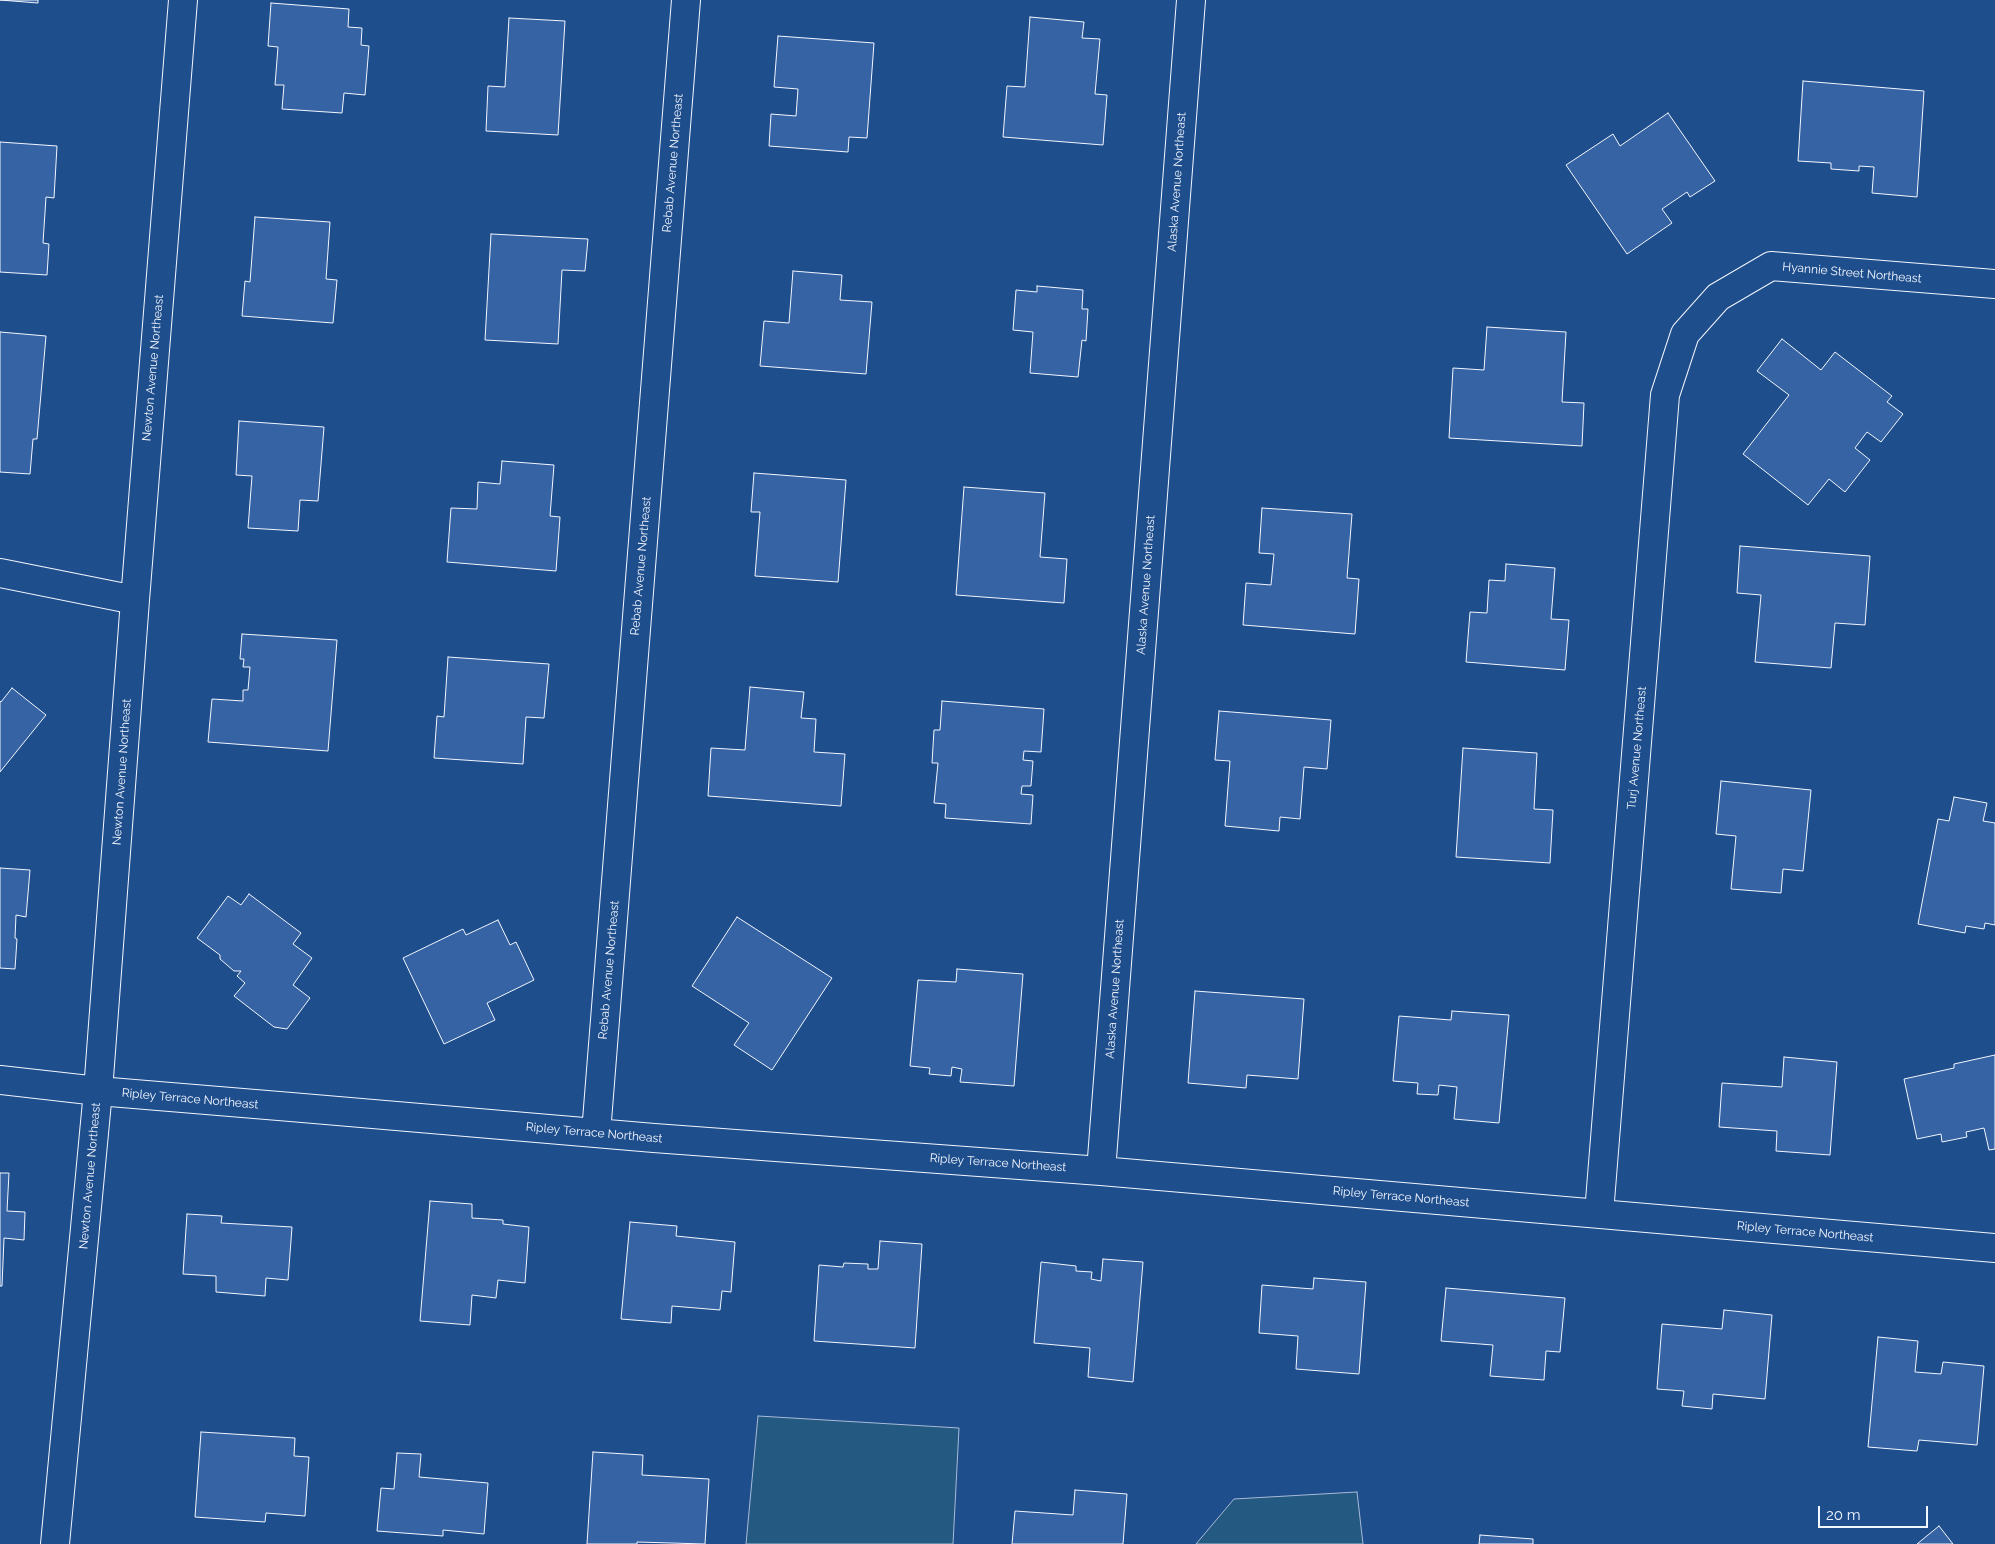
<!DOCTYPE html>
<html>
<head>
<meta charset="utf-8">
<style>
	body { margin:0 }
	#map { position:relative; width:1995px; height:1544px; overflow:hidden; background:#1f4e8c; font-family:Raleway,sans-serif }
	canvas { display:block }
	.scale { position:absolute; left:1818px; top:1506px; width:110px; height:22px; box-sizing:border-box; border:2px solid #f2f6ff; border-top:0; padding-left:6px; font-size:15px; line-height:18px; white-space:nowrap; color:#f2f6ff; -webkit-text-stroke:4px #1f4e8c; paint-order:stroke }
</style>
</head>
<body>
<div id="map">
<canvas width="1995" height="1544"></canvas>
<div class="scale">20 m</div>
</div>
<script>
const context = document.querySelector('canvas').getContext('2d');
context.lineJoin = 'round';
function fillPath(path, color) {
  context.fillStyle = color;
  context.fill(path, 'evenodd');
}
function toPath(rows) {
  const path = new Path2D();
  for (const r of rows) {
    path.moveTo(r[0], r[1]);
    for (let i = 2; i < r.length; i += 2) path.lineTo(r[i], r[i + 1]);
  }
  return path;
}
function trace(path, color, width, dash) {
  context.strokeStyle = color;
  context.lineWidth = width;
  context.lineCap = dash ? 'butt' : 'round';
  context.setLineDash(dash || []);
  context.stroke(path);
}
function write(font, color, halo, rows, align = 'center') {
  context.font = font + ' Raleway,sans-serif';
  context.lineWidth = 4;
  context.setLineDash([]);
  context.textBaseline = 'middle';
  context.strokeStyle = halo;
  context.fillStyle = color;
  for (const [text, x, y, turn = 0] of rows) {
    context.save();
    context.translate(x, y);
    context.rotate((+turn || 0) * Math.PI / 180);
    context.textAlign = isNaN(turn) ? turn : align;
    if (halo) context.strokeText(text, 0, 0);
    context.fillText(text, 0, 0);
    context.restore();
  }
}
const green = toPath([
	[758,1416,959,1428,953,1544,746,1544,758,1416],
	[1357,1492,1363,1544,1196,1544,1234,1499,1357,1492]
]);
const building = toPath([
	[0,0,38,0,38,3,0,0],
	[271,3,349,9,348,27,362,28,361,45,369,46,365,95,344,93,342,113,282,109,284,85,275,85,278,47,268,46,271,3],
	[1030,17,1084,22,1082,38,1100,39,1095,94,1107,95,1103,145,1003,137,1007,86,1025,87,1030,17],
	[509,18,565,21,558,135,486,131,488,86,505,87,509,18],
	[778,36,874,43,867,138,849,137,848,152,769,146,771,114,796,116,798,89,774,87,778,36],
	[1803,81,1924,91,1917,197,1872,193,1874,167,1859,166,1859,171,1831,169,1831,163,1798,161,1803,81],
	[1668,113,1715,181,1690,197,1687,192,1662,209,1672,223,1627,254,1566,165,1613,134,1620,146,1668,113],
	[0,142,57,146,54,198,46,197,43,243,49,244,47,275,0,272,0,142],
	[255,217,330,222,326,279,337,280,333,323,242,316,245,281,250,282,255,217],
	[491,234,588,239,585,271,562,270,558,344,485,340,491,234],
	[793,271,842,275,840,300,872,302,866,374,760,366,764,321,789,323,793,271],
	[1037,286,1083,290,1082,309,1088,309,1086,341,1082,340,1078,377,1030,373,1033,332,1013,330,1016,290,1037,292,1037,286],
	[1487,327,1566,332,1562,402,1584,403,1582,446,1449,438,1453,368,1484,370,1487,327],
	[0,332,46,336,37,439,33,439,30,474,0,472,0,332],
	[1782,339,1821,370,1835,352,1892,396,1887,402,1903,414,1881,442,1867,432,1855,448,1870,460,1845,492,1829,479,1808,505,1743,454,1789,395,1757,371,1782,339],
	[239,421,324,427,318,501,300,500,298,531,248,528,252,476,236,475,239,421],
	[502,461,554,465,550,516,560,517,556,571,447,562,451,508,477,509,478,482,500,484,502,461],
	[754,473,846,480,838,582,755,576,760,512,751,512,754,473],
	[964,487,1045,493,1040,557,1067,559,1064,603,956,595,964,487],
	[1262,508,1352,514,1347,578,1359,579,1355,634,1243,625,1246,583,1271,585,1274,554,1259,553,1262,508],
	[1740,546,1870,556,1865,625,1835,623,1831,668,1755,662,1761,595,1737,593,1740,546],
	[1506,564,1555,568,1551,619,1569,620,1565,670,1466,662,1470,612,1487,613,1489,580,1505,581,1506,564],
	[242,634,337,640,328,751,208,742,212,699,243,701,243,690,248,690,250,667,243,667,244,659,240,659,242,634],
	[448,657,549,664,544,718,526,717,523,764,434,758,437,716,444,717,448,657],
	[750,687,804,692,801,718,816,719,814,752,845,754,841,806,708,796,711,748,745,750,750,687],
	[12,688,46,715,0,772,0,701,1,702,12,688],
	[942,701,1044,709,1041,752,1024,751,1023,760,1033,761,1031,786,1022,786,1021,794,1033,795,1031,824,945,818,946,804,934,803,938,763,932,763,934,730,940,730,942,701],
	[1219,711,1331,720,1327,769,1304,767,1300,819,1280,817,1279,831,1225,826,1230,761,1215,760,1219,711],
	[1463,748,1537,753,1534,809,1553,810,1550,863,1456,857,1463,748],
	[1721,781,1811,790,1803,871,1783,869,1781,893,1731,889,1736,836,1716,834,1721,781],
	[1954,797,1987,803,1983,821,1995,823,1995,925,1985,923,1984,929,1966,926,1965,933,1918,924,1938,819,1949,821,1954,797],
	[0,868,30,870,26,917,16,915,15,938,17,939,15,969,0,968,0,868],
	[249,894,301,933,293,944,312,958,293,985,310,998,287,1029,274,1027,234,996,245,983,237,976,241,971,234,971,220,959,220,955,197,938,228,896,241,905,249,894],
	[737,917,832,978,772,1070,734,1045,749,1023,692,986,737,917],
	[498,920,510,945,516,942,534,980,487,1003,495,1020,444,1044,403,958,463,929,466,935,498,920],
	[957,969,1023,974,1014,1086,960,1082,962,1069,952,1067,951,1076,929,1074,930,1068,910,1066,918,980,956,982,957,969],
	[1195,991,1304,999,1298,1079,1247,1075,1246,1088,1188,1083,1195,991],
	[1452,1011,1509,1015,1499,1123,1454,1119,1457,1087,1439,1085,1438,1095,1417,1094,1418,1083,1393,1081,1399,1016,1451,1020,1452,1011],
	[1995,1055,1995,1149,1989,1150,1984,1128,1966,1132,1967,1137,1942,1142,1941,1134,1917,1139,1904,1079,1954,1068,1954,1064,1995,1055],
	[1784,1057,1837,1062,1830,1155,1776,1151,1777,1131,1719,1127,1722,1083,1782,1087,1784,1057],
	[0,1173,9,1173,7,1211,25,1212,24,1240,4,1238,2,1286,0,1286,0,1173],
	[430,1201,472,1204,472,1218,503,1220,503,1224,529,1227,525,1283,498,1280,496,1298,472,1295,470,1325,420,1321,430,1201],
	[187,1214,222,1216,221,1223,292,1227,288,1280,266,1278,265,1296,216,1292,216,1276,183,1274,187,1214],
	[630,1222,677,1226,676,1236,735,1242,731,1292,722,1291,720,1310,672,1306,671,1323,621,1319,630,1222],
	[880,1241,922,1244,915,1348,814,1341,819,1265,843,1267,844,1263,868,1264,868,1269,878,1269,880,1241],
	[1103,1259,1143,1262,1133,1382,1088,1377,1090,1348,1034,1343,1041,1262,1076,1266,1076,1271,1092,1272,1091,1279,1101,1281,1103,1259],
	[1314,1278,1366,1282,1359,1374,1296,1369,1298,1336,1259,1333,1262,1285,1313,1289,1314,1278],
	[1446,1288,1565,1298,1560,1352,1546,1351,1544,1380,1490,1376,1493,1345,1441,1341,1446,1288],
	[1724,1310,1772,1315,1765,1399,1713,1394,1712,1409,1682,1406,1684,1391,1657,1389,1662,1324,1722,1329,1724,1310],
	[1878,1337,1918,1341,1915,1372,1941,1374,1943,1362,1984,1366,1977,1445,1919,1440,1917,1451,1868,1447,1878,1337],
	[201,1432,295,1438,294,1456,309,1457,305,1516,266,1513,265,1522,195,1517,201,1432],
	[593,1452,643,1455,642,1475,709,1479,705,1544,637,1542,637,1544,587,1544,593,1452],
	[397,1453,421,1454,419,1477,488,1483,484,1534,443,1530,443,1536,377,1531,381,1488,394,1489,397,1453],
	[1075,1490,1127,1494,1123,1544,1012,1544,1015,1511,1073,1515,1075,1490],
	[1939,1526,1953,1544,1917,1544,1939,1526],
	[1480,1535,1533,1539,1533,1544,1479,1544,1480,1535]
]);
const minor = toPath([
	[0,573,135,600],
	[0,1080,98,1091,291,1107,654,1138,1101,1171,1995,1248],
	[596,1133,686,0],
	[1101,1171,1191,0],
	[1599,1213,1665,395,1685,334,1718,297,1771,266,1995,284],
	[55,1544,98,1091,135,600,183,0]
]);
const streetNames = [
	["Rebab Avenue Northeast",673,163,-85],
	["Alaska Avenue Northeast",1177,182,-86],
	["Hyannie Street Northeast",1852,273,5],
	["Newton Avenue Northeast",153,368,-85],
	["Rebab Avenue Northeast",641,566,-85],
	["Alaska Avenue Northeast",1146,585,-86],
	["Turj Avenue Northeast",1637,748,-85],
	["Newton Avenue Northeast",122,772,-86],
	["Rebab Avenue Northeast",609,970,-85],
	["Alaska Avenue Northeast",1115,989,-86],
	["Ripley Terrace Northeast",190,1099,5],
	["Ripley Terrace Northeast",594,1133,5],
	["Ripley Terrace Northeast",998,1163,4],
	["Newton Avenue Northeast",90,1176,-85],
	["Ripley Terrace Northeast",1401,1197,5],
	["Ripley Terrace Northeast",1805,1232,5]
];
fillPath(green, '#245a82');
trace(green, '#a8bbd7', 1);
fillPath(building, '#3563a3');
trace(building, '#f2f6ff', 1);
trace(minor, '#f2f6ff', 30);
trace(minor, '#1f4e8c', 28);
write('12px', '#f2f6ff', '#1f4e8c', streetNames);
</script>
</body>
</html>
